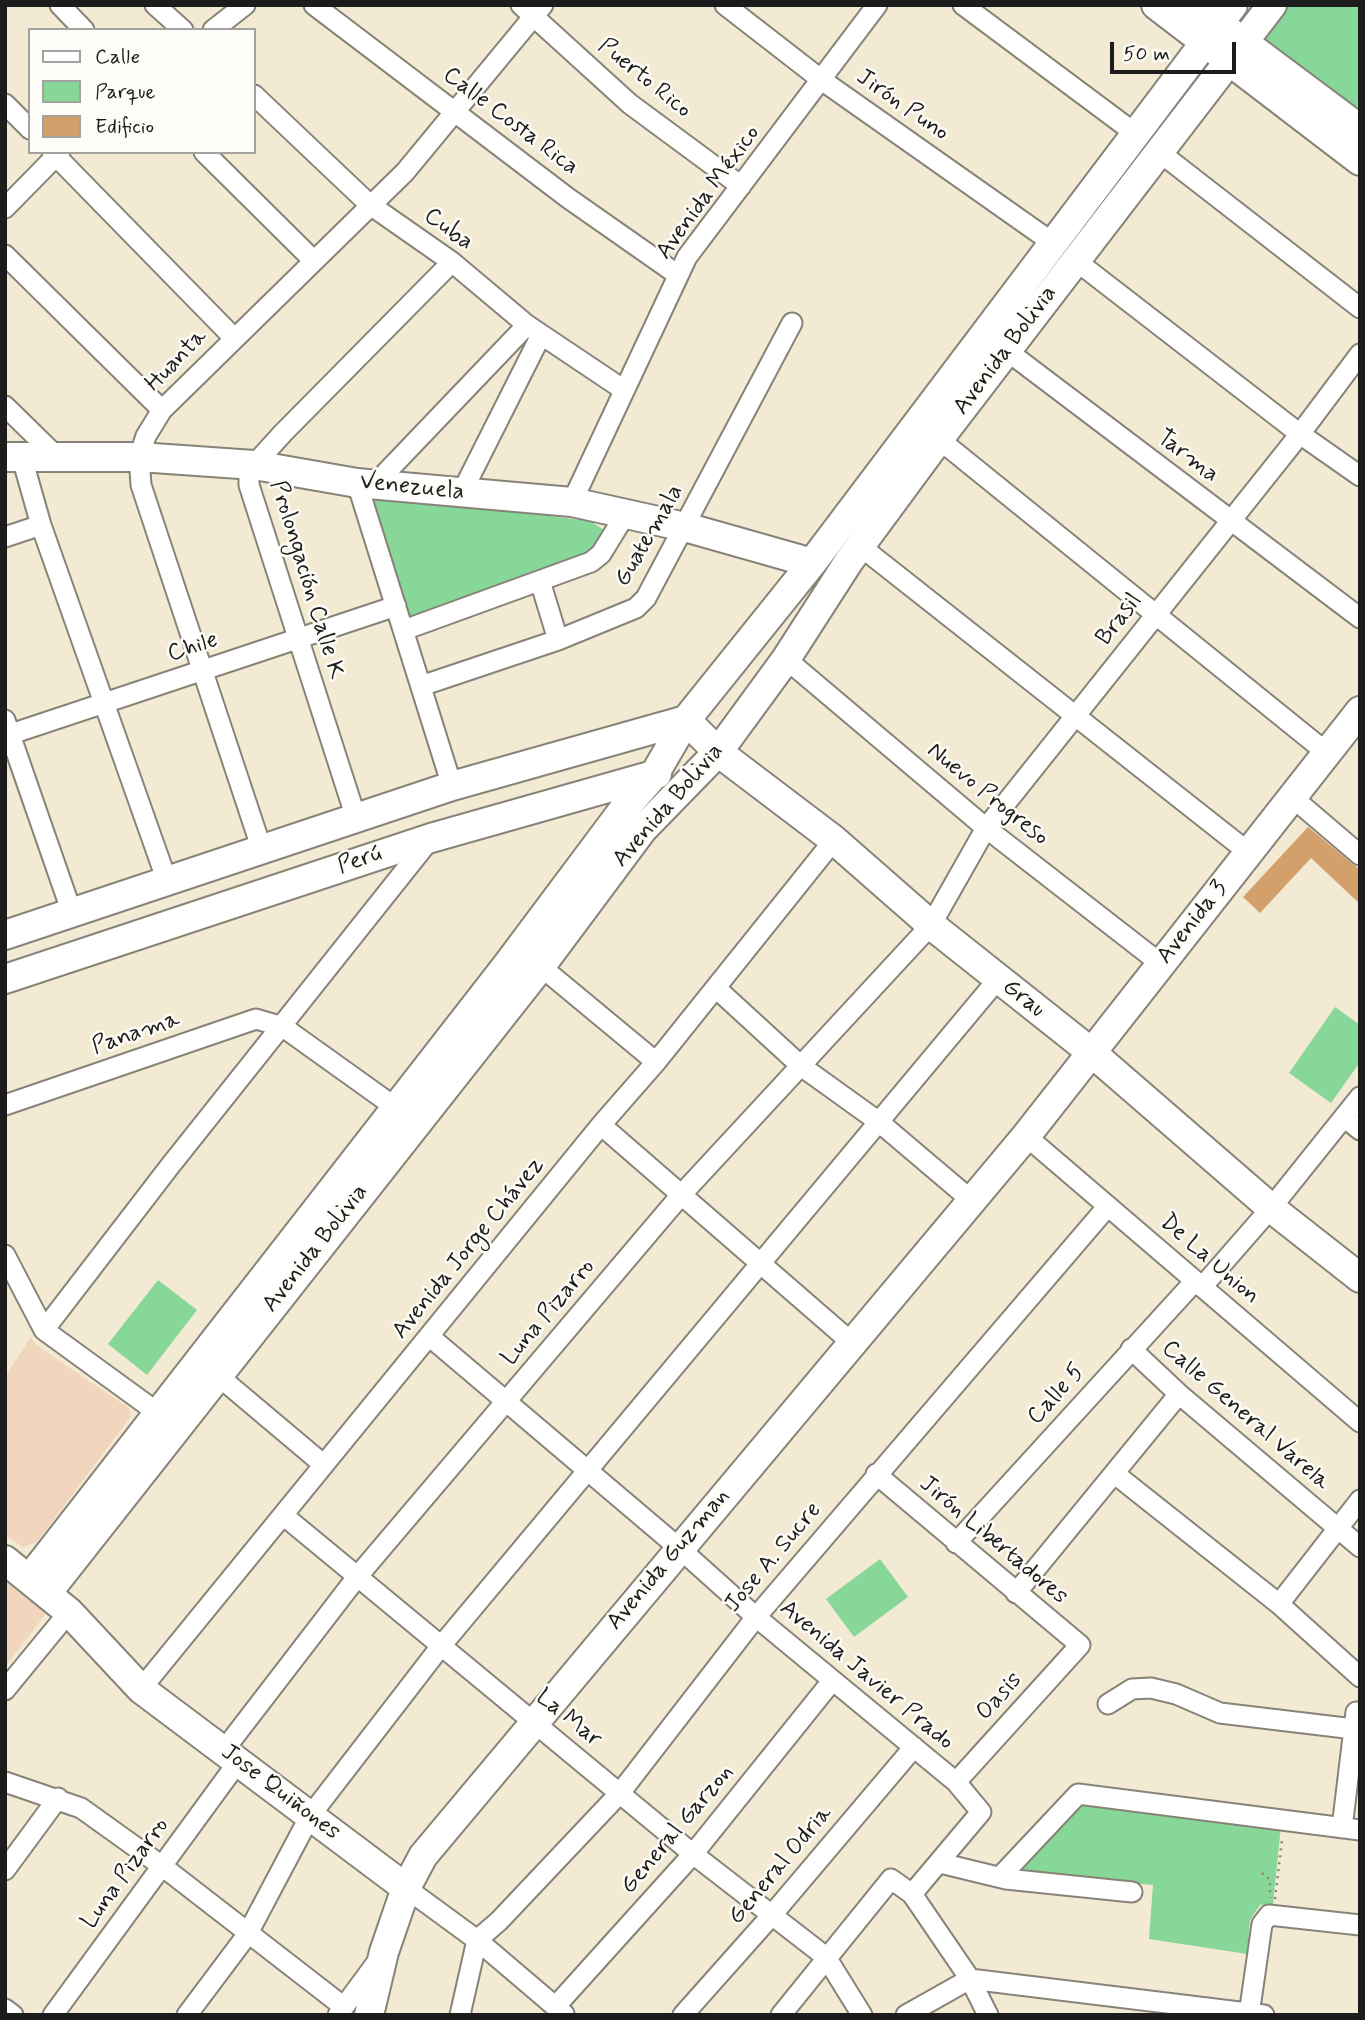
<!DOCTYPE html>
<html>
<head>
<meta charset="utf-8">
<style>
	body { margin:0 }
	#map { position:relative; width:1365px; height:2020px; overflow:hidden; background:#f2ead3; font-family:Mynerve,sans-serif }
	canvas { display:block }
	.frame { position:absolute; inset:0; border:7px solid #1c1c1c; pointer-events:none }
	.legend { position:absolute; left:28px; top:28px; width:228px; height:126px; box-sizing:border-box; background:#fdfcf7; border:2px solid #a3a29f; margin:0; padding:9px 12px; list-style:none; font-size:21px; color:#1c1c1c }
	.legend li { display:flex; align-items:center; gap:14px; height:35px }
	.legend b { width:35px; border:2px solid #a3a29f }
	.scale { position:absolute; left:1110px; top:42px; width:126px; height:32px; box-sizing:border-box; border:4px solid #1c1c1c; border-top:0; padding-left:9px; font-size:21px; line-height:24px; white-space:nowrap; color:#1c1c1c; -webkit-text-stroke:5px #fdfcf7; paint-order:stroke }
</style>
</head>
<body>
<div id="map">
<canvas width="1365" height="2020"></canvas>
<div class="frame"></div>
<ul class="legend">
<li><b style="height:9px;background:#fff"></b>Calle</li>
<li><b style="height:19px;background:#86d798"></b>Parque</li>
<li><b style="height:19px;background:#d3a06c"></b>Edificio</li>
</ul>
<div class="scale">50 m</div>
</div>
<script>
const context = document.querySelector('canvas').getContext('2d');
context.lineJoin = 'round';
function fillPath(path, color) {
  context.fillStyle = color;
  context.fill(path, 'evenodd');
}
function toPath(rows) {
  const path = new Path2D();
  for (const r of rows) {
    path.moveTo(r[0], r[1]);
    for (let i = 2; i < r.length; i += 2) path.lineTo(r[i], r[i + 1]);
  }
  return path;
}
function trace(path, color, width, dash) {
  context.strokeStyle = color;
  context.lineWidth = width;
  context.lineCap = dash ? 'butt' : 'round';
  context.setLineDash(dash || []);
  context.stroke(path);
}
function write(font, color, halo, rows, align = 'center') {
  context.font = font + ' Mynerve,sans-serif';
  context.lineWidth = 5;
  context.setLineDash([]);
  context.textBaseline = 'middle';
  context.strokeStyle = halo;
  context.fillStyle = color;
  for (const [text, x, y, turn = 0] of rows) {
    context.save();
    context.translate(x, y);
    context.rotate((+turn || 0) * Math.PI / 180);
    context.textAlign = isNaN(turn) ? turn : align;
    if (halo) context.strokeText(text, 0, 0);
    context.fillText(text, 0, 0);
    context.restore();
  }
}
const built = toPath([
	[31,1337,36,1345,129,1408,131,1416,37,1542,23,1547,5,1535,5,1377],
	[5,1580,47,1612,5,1667]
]);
const green = toPath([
	[1281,5,1360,5,1360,103,1353,111,1262,46,1260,33],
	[370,494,590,521,604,530,588,562,415,620,406,619],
	[1335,1007,1360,1025,1360,1062,1331,1103,1289,1073],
	[158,1280,197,1310,147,1375,108,1344],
	[880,1559,908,1597,854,1637,826,1599],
	[1078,1801,1281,1826,1273,1904,1260,1905,1250,1920,1247,1954,1149,1939,1153,1885,1029,1874,1018,1869]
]);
const building = toPath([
	[1308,827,1360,870,1360,904,1311,858,1260,913,1243,897]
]);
const path = toPath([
	[1262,1873,1270,1880,1270,1898],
	[1275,1899,1282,1840]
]);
const street = toPath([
	[60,5,84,30],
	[155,5,183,30],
	[314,5,568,198,678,275],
	[521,5,630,104,741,186],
	[725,5,823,81,1053,243],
	[963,5,1136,134],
	[213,30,245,5],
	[254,95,369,204,452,262,527,325,624,390],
	[5,104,30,129],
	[1158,151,1360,308],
	[52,152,234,338],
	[204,152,313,260],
	[5,208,60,152],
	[5,255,162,410],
	[1075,260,1300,434,1360,476],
	[998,344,1360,618],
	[5,406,57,457],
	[930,432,1327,753],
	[22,458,41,525,167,881],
	[357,483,452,786],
	[376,483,527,325],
	[461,494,541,335],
	[572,502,687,257,877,5],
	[5,537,41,525],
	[860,546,1248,852],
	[540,581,558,640],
	[404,630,591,562,601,554,625,515],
	[786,659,986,828,1161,964],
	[421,686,558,640,636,608,646,598,792,323],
	[5,720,72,913],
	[5,736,396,606],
	[1292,797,1360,855],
	[356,818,249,485,249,477,254,465,283,433,452,262],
	[262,850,141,485,139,457,146,436,162,410,405,172,543,5],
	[533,960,656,1062],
	[716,988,801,1066,879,1122,971,1200],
	[5,1105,256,1019,283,1027,406,1115],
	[1344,1117,1360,1130],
	[601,1125,851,1342],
	[1026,1136,1360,1422],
	[5,1255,44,1330,158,1413],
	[1202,1287,1271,1208,1360,1097],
	[44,1330,170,1166,431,838],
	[429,1336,679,1548,756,1617,956,1782,981,1812,912,1894],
	[1131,1349,1179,1394,1360,1547],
	[210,1369,324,1465],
	[876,1474,1080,1645,956,1782],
	[1115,1474,1279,1604,1360,1677],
	[283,1515,693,1854,826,1957,862,2015],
	[956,1543,1195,1281],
	[1016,1593,1179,1394],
	[1279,1604,1360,1500],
	[141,1689,601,1125,656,1062,834,840],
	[5,1690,69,1612],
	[1108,1704,1132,1689,1151,1688,1176,1694,1220,1713,1354,1729],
	[224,1750,357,1577,681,1195,931,925,986,828,1300,434,1360,354],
	[5,1782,81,1808,162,1866,344,2007],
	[1342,1828,1356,1712,1360,1712],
	[940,1863,1006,1879,1132,1892],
	[5,1870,58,1798],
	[1000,1877,1078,1794,1360,1830],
	[406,1888,477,1940,564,2014],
	[555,2007,693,1854,832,1681],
	[5,2009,13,2015],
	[53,2015,238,1762],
	[187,2015,247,1935,310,1816,441,1646,998,979],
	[338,2015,377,1962],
	[460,2015,477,1940,499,1921,620,1793,756,1617,1108,1206],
	[683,2015,771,1916,914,1747],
	[781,2015,891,1879,912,1894,970,1979,988,2015],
	[906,2015,970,1979,1264,2015],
	[1249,2015,1262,1924,1269,1915,1360,1925]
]);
const secondary = toPath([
	[1156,5,1360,161],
	[1194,5,1360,129],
	[5,457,139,457,254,465,357,483,572,502,685,527,812,563],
	[686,720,718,752,834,840,931,925,1091,1052,1271,1208,1360,1278],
	[5,935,452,786,686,720],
	[5,979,431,838,657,774],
	[5,1560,69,1612,141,1689,406,1888],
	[30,1578,507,965,623,810,654,775,686,720,812,563,1233,5],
	[47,1593,541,966,643,829,718,752,786,659,849,561,939,439,1272,5],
	[369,2015,384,1952,406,1888,423,1856,1026,1136,1360,711]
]);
const streetNames = [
	["Puerto Rico",644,79,39],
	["Jirón Puno",902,106,35],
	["Calle Costa Rica",510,122,37],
	["Avenida México",709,193,-54],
	["Cuba",448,230,36],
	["Avenida Bolivia",1006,351,-53],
	["Huanta",177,361,-46],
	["Tarma",1187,457,37],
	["Venezuela",412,488,6],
	["Guatemala",650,536,-60],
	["Prolongación Calle K",306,580,73],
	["Brasil",1120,620,-52],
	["Chile",193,648,-18],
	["Nuevo Progreso",987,795,39],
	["Avenida Bolivia",669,806,-49],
	["Perú",360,861,-18],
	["Avenida 3",1193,923,-52],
	["Grau",1023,999,38],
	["Panama",136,1034,-19],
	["Avenida Bolivia",316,1249,-52],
	["Avenida Jorge Chávez",469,1249,-51],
	["De La Union",1209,1260,41],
	["Luna Pizarro",549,1313,-50],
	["Calle 5",1057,1395,-48],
	["Calle General Varela",1245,1416,41],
	["Jirón Libertadores",993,1541,40],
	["Jose A. Sucre",774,1558,-50],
	["Avenida Guzman",669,1560,-50],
	["Avenida Javier Prado",866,1676,40],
	["Oasis",1000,1697,-48],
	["La Mar",568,1719,39],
	["Jose Quiñones",280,1793,37],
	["General Garzon",678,1830,-50],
	["General Odria",781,1866,-50],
	["Luna Pizarro",126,1874,-54]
];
fillPath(built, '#f1d5bd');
fillPath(green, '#86d798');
fillPath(building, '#d3a06c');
trace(street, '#878378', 23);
trace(secondary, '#878378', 32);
trace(path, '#878378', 2.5, [2, 5]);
trace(street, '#fff', 19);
trace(secondary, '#fff', 28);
write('24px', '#1c1c1c', '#fdfcf7', streetNames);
</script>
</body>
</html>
